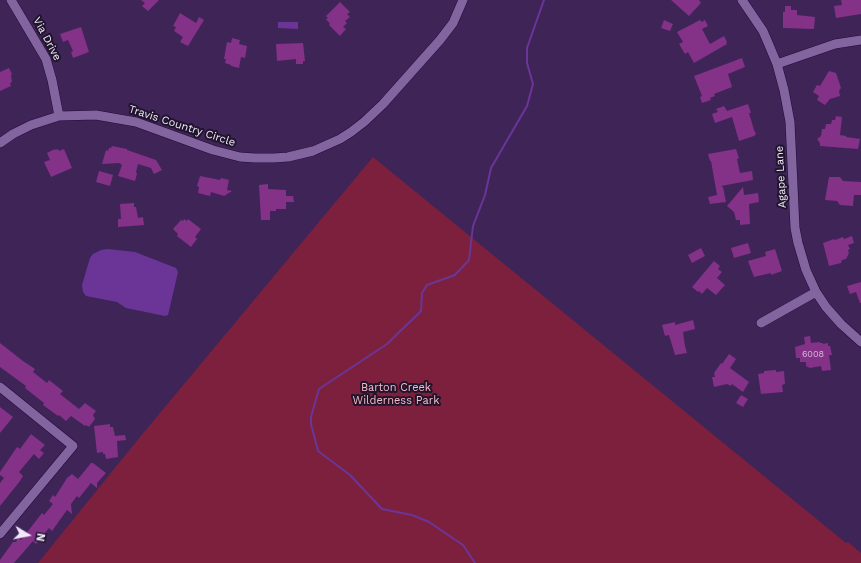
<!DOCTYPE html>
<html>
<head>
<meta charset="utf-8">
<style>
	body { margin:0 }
	#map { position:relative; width:861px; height:563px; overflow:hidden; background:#3f2458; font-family:"Work Sans",sans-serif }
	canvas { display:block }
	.north { position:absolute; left:8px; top:515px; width:40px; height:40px; -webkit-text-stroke:3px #20152c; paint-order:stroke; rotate:100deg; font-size:11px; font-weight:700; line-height:16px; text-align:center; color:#f1e8fc }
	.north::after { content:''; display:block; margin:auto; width:14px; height:18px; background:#f1e8fc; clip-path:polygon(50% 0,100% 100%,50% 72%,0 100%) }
</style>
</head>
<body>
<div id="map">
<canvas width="861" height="563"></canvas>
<div class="north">N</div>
</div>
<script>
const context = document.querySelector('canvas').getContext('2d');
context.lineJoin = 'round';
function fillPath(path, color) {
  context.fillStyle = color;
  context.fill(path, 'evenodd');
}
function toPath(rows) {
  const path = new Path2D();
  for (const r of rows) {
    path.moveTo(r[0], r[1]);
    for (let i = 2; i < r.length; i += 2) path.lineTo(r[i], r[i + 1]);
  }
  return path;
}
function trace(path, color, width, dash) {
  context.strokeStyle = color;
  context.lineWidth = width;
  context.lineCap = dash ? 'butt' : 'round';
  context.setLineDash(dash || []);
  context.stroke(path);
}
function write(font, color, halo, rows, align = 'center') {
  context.font = font + ' "Work Sans",sans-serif';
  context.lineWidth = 4;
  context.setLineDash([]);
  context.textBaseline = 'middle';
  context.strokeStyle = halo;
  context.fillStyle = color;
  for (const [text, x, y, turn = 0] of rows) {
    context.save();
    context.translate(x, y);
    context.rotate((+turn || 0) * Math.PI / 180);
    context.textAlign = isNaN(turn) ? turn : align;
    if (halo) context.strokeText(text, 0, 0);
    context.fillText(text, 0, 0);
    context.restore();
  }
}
const green = toPath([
	[373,157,846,543,848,542,861,553,861,563,38,563,140,437]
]);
const water = toPath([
	[278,22,298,22,298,29,278,28],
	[108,249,135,252,176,268,178,272,168,315,165,316,126,308,117,302,86,296,83,292,82,285,90,258,93,254,101,250]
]);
const stream = toPath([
	[475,563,463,545,429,522,412,515,382,509,350,475,318,451,311,424,311,417,319,389,387,344,421,311,422,293,427,285,455,275,469,260,473,226,485,195,491,168,527,106,533,84,527,63,527,48,544,0]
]);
const building = toPath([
	[141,0,159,0,148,11,142,6,145,3],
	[671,0,699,0,701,3,689,16],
	[841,0,861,0,861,14,836,18,834,6,842,5],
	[340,2,350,12,347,14,350,17,345,21,347,23,343,27,346,29,340,36,329,25,330,24,326,19,328,18,326,16],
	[785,6,791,6,791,10,797,10,797,15,815,17,814,29,783,28,783,12,785,12],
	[180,13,196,23,199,17,204,20,188,46,180,42,183,37,174,31,176,27,173,26],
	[664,20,673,24,670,31,661,28],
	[700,20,702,22,705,20,708,26,702,29,710,44,724,36,727,42,726,43,727,44,694,63,688,52,685,54,679,44,683,42,677,32],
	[81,27,89,52,73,58,71,52,73,51,68,40,63,42,60,34],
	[232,38,240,40,239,44,247,46,245,58,241,57,239,68,231,66,231,65,225,63,226,59,224,59,227,42,231,43],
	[303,43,305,61,303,61,303,64,296,64,296,59,277,61,276,44],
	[742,58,745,67,728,74,732,87,714,94,715,96,710,98,711,100,702,103,700,97,702,96,694,76],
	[9,68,12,74,11,75,12,82,10,83,11,86,0,91,0,72],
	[829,71,836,73,841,88,839,91,840,96,830,99,825,105,817,100,819,96,813,92,817,85,820,86],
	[748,104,751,113,749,113,754,130,756,134,754,136,739,141,732,117,715,123,712,114,718,112,716,109,724,106,727,111],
	[836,116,842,117,840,135,846,136,846,137,860,139,858,149,820,146,820,143,817,139,821,136,822,129,825,129,826,124,831,124,832,120,835,120],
	[112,146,127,149,127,150,156,160,162,170,154,174,151,168,138,164,136,172,137,174,135,181,118,176,122,165,119,163,102,164,106,150,108,151,109,148,111,148],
	[55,149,55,150,58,149,59,151,64,149,72,168,51,177,44,162,50,160,47,153],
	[736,149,739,158,737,159,740,173,752,171,753,180,721,186,723,187,726,202,710,204,708,197,717,195,711,161,710,161,708,154],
	[99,171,113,175,110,186,96,182],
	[200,176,220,180,221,178,229,180,227,190,232,191,224,196,211,192,210,196,198,193,199,187,197,186],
	[829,177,840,177,843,181,861,182,861,195,854,195,853,206,840,205,837,201,825,200],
	[268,184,268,189,286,190,286,196,293,196,294,202,286,202,286,209,276,209,276,211,270,211,270,220,261,220,259,185],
	[743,187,744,195,758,193,759,202,749,204,750,224,740,225,740,220,736,220,734,212,727,206],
	[134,203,134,207,136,207,138,218,143,217,144,225,118,227,118,219,121,219,120,204],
	[184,219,187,221,188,219,201,229,195,237,197,239,191,247,177,236,178,234,173,229,181,220,183,221],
	[852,236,854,243,848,245,850,249,848,250,849,253,846,259,842,260,841,263,829,266,823,243,834,239,835,240,843,237,844,239],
	[748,243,751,253,734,258,731,248],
	[701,248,705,256,692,263,688,255],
	[775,249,782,271,771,275,771,273,754,277,748,261,766,256,765,252],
	[714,261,720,266,718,269,722,272,717,278,725,285,716,295,707,288,702,294,699,291,698,292,692,287],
	[861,282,861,303,860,303,856,292,850,294,847,286],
	[693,320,695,329,683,332,685,346,687,353,675,355,669,335,665,336,662,325,675,322,675,325],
	[810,336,811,343,820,342,820,343,823,343,823,344,828,343,828,346,830,346,832,355,829,355,831,370,822,371,821,366,810,368,806,366,806,362,800,362,800,358,796,358,795,347,805,344,804,337],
	[0,343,23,361,35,369,33,372,47,383,49,380,63,391,60,394,79,409,85,403,96,411,93,415,95,419,89,427,86,425,85,426,71,416,66,421,59,415,58,416,43,405,44,403,25,388,26,386,0,367],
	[729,354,736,359,730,368,749,382,743,392,732,384,731,386,727,384,714,387,712,377,715,377,714,373,721,363,722,364],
	[776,370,776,372,784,371,785,384,782,385,783,392,761,394,758,374,764,373,764,371],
	[741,395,748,399,743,407,736,403],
	[0,407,13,417,0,433],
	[110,424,110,427,113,427,115,436,125,435,126,440,117,441,118,457,106,459,105,454,103,454,103,452,97,453,94,426],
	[31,434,45,445,40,450,44,453,39,459,34,454,19,472,23,476,20,481,0,506,0,483,4,478,0,475,0,472,17,447,20,449],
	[91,463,93,463,106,473,97,483,97,488,91,483,79,498,77,496,71,504,72,514,67,510,52,531,49,528,36,544,33,541,14,563,0,563,0,560,13,542,16,542,18,538,21,540,42,513,44,515,53,504,49,501,53,495,55,497,67,478,72,474,78,479]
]);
const minor = toPath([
	[11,0,46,59,52,80,59,116],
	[742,0,763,31,769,45,777,64,784,90,790,122,795,228,798,243,806,270,816,292,826,307,841,324,861,342],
	[777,64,835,44,861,40],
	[0,143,13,134,31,125,59,116,96,115,136,122,213,150,240,157,255,158,274,158,288,157,313,151,340,139,351,132,364,122,383,104,440,40,453,23,463,0],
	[761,323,816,292],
	[0,387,73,446,0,534]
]);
const numberNames = [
	["6008",813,354]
];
const streetNames = [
	["Via Drive",47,39,62],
	["Travis Country Circle",182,126,18],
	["Agape Lane",781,177,-93]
];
const parkNames = [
	["Barton Creek",396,388],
	["Wilderness Park",396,401]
];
fillPath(green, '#7c203d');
fillPath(water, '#6b3598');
trace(stream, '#6b3598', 2);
fillPath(building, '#843188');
trace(minor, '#26083c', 10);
trace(minor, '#82659f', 9);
write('9px', '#d6badf', null, numberNames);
write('11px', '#f1e8fc', '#20152c', streetNames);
write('11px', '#fabac6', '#20152c', parkNames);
</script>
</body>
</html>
